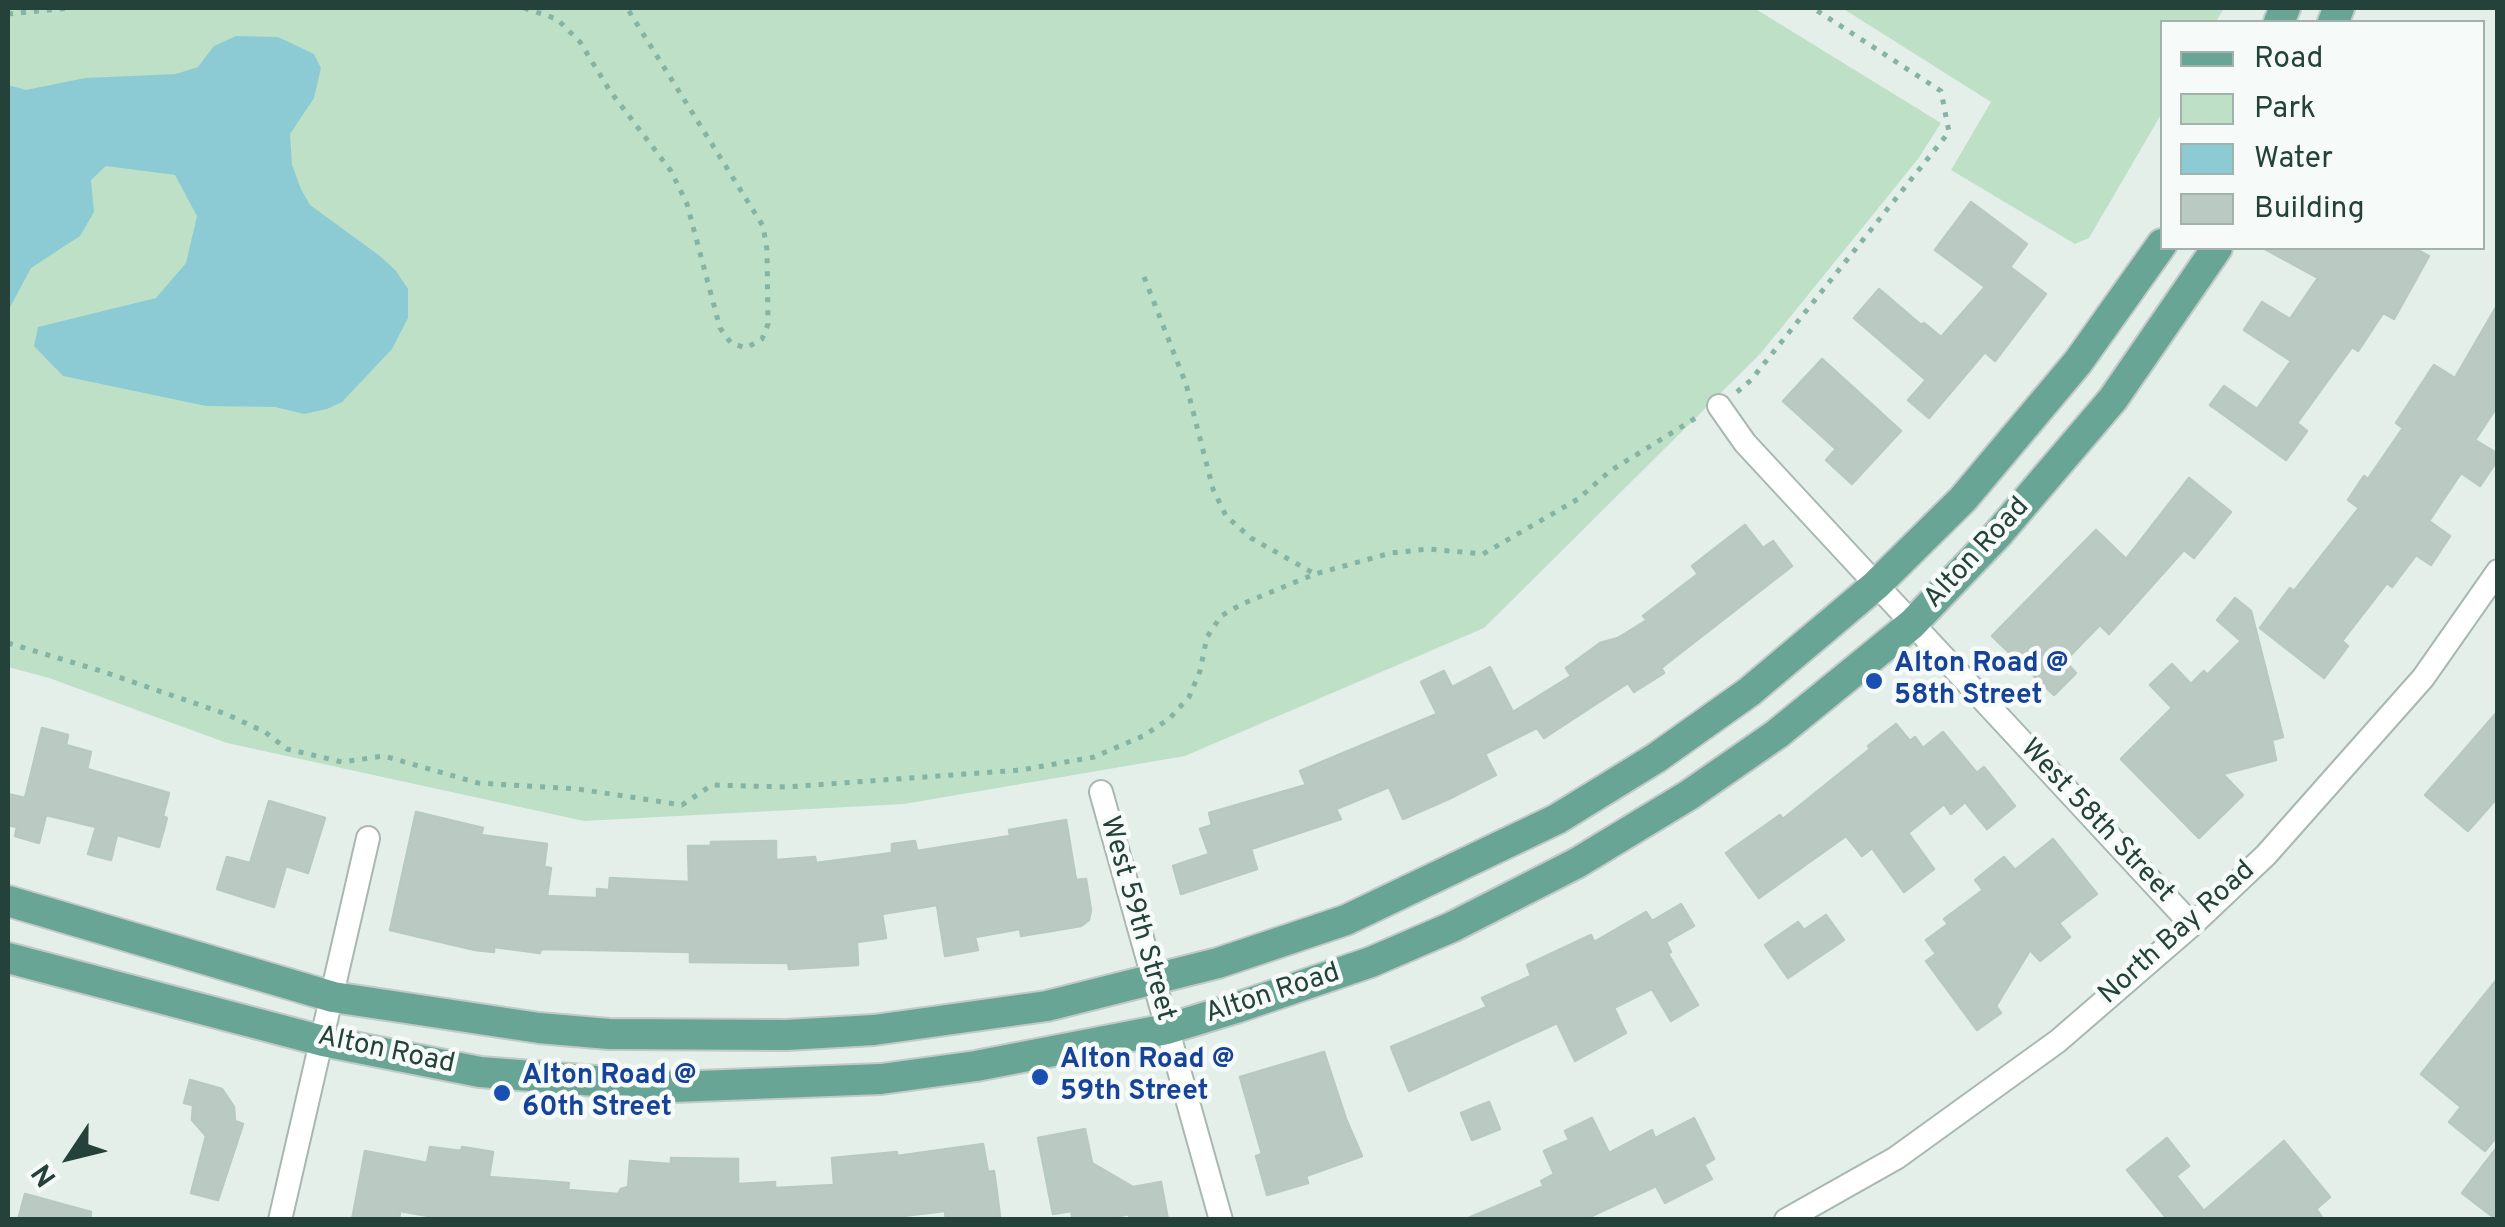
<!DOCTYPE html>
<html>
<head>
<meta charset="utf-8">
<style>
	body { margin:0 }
	#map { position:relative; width:2505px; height:1227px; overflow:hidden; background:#e5efea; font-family:Overpass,sans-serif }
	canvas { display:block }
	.frame { position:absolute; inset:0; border:10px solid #244239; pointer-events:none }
	.legend { position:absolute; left:2160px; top:20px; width:325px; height:230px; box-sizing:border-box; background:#f6fbf9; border:2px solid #a2b1ac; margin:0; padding:12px 18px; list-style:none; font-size:30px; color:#244239 }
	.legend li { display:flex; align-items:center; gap:20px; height:50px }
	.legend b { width:50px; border:2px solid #a2b1ac }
	.north { position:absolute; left:20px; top:1107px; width:100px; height:100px; -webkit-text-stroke:8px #f6fbf9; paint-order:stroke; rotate:235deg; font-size:28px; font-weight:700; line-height:40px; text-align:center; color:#244239 }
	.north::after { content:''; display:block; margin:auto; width:35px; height:45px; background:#244239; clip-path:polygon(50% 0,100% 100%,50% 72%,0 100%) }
</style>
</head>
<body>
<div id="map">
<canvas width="2505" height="1227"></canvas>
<div class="frame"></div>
<ul class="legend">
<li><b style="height:12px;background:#69a594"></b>Road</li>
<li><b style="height:28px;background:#bee0c7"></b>Park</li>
<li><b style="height:28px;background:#8dcbd4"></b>Water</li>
<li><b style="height:28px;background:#bacac3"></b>Building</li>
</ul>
<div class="north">N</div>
</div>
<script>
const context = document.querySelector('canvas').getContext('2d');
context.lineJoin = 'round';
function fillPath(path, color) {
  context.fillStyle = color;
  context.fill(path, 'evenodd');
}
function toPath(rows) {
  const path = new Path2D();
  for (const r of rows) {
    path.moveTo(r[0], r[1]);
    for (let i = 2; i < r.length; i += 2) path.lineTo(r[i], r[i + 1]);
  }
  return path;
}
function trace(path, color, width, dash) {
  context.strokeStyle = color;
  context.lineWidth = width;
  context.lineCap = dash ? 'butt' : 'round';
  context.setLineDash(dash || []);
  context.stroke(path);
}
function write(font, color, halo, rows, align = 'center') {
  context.font = font + ' Overpass,sans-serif';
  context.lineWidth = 9;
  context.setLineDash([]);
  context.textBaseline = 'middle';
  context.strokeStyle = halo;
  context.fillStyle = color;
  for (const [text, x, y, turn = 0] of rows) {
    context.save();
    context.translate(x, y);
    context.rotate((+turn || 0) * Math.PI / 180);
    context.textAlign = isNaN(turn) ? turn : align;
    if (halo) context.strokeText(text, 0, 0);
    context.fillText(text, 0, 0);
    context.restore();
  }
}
const green = toPath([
	[8,8,1754,8,1941,123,1918,159,1761,353,1484,628,1185,756,904,804,584,821,227,743,49,678,8,667],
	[1842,8,2224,8,2216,22,2162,22,2162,113,2089,238,2075,244,1951,170,1991,102]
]);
const water = toPath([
	[236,36,278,37,314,54,321,68,314,98,290,134,292,165,301,189,310,205,380,256,396,271,408,289,408,318,392,349,342,402,327,409,304,414,275,407,206,406,63,376,34,346,38,327,156,298,186,263,197,216,175,175,106,166,91,180,94,212,80,236,31,268,8,311,8,85,26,90,85,78,176,74,198,67,214,46]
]);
const building = toPath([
	[1971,202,2027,244,2010,267,2046,294,1995,361,1985,352,1929,418,1908,400,1926,380,1854,318,1879,289,1921,325,1924,323,1941,337,1985,287,1935,250,1971,202],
	[2263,248,2414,248,2429,256,2394,319,2383,313,2358,351,2352,347,2297,423,2307,431,2286,460,2210,405,2224,386,2257,409,2291,361,2244,330,2262,302,2290,319,2318,278,2263,248],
	[2498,304,2498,405,2475,440,2498,454,2498,459,2480,486,2461,473,2429,521,2450,536,2431,565,2416,555,2392,587,2387,583,2342,641,2348,646,2324,678,2260,628,2290,588,2294,591,2359,508,2348,500,2364,476,2368,479,2403,428,2396,423,2434,365,2455,378,2498,304],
	[1822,359,1901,431,1852,484,1826,460,1836,449,1783,401,1822,359],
	[2189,478,2231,512,2194,558,2184,550,2109,634,2100,625,2065,661,2076,673,2054,695,1992,636,2096,530,2126,559,2189,478],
	[1745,525,1763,548,1773,541,1792,566,1661,668,1664,673,1634,692,1628,683,1544,738,1537,728,1485,754,1496,775,1453,797,1403,819,1389,787,1336,809,1341,819,1251,849,1257,869,1181,894,1173,866,1209,854,1200,829,1212,825,1209,813,1306,785,1300,771,1437,714,1421,682,1444,671,1452,687,1490,667,1513,712,1571,676,1566,668,1600,643,1618,638,1647,620,1643,616,1698,574,1692,566,1745,525],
	[2235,598,2251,611,2283,737,2272,740,2276,760,2223,774,2243,795,2199,838,2121,759,2172,708,2150,685,2172,664,2191,684,2204,671,2207,675,2241,641,2217,620,2235,598],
	[2498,711,2498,797,2468,831,2425,795,2498,711],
	[1896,724,1910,741,1915,737,1923,748,1943,732,1977,773,1984,767,2015,806,1987,829,1965,802,1951,814,1944,804,1908,833,1934,869,1904,892,1872,848,1862,856,1846,836,1759,898,1726,853,1780,815,1783,819,1870,749,1868,746,1896,724],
	[42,728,68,735,66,745,91,752,87,769,169,793,163,816,167,818,159,847,117,835,111,860,88,854,96,827,46,815,39,843,15,836,17,827,8,825,8,794,25,798,42,728],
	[269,801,325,818,308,873,286,866,274,907,217,889,227,857,250,863,269,801],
	[416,812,483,828,481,835,547,844,544,867,551,868,547,896,597,898,597,889,609,890,610,878,689,882,688,846,711,846,711,842,776,841,776,860,815,857,816,863,892,853,892,844,915,841,917,851,1010,836,1009,830,1066,820,1076,880,1086,879,1091,910,1089,920,1081,926,1021,936,1020,929,975,937,978,950,945,956,937,905,882,914,886,938,857,942,858,965,789,969,788,963,690,962,690,952,541,949,540,953,494,947,494,952,475,950,390,930,416,812],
	[2053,839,2097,894,2059,923,2070,937,2040,961,2030,950,1996,1006,2001,1013,1977,1030,1926,961,1936,954,1926,940,1948,924,1944,919,1983,890,1975,880,2004,857,2015,870,2053,839],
	[1681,904,1694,926,1666,942,1671,952,1668,954,1698,1005,1671,1021,1652,989,1614,1008,1626,1033,1575,1061,1557,1023,1409,1091,1391,1047,1487,1007,1482,998,1531,976,1527,965,1591,935,1594,942,1646,912,1652,921,1681,904],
	[1826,915,1844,940,1788,978,1765,945,1798,922,1804,930,1826,915],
	[2498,978,2498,1135,2485,1151,2449,1122,2461,1107,2421,1074,2498,978],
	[1324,1052,1346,1119,1362,1156,1306,1176,1308,1183,1267,1195,1256,1156,1262,1154,1240,1077,1324,1052],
	[190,1080,222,1089,234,1107,235,1121,243,1124,218,1200,191,1193,206,1136,192,1120,193,1105,184,1103,190,1080],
	[1489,1102,1500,1129,1472,1140,1461,1113,1489,1102],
	[1592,1118,1609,1153,1652,1130,1655,1138,1694,1118,1714,1159,1704,1165,1712,1179,1665,1203,1656,1186,1583,1220,1464,1220,1544,1186,1541,1181,1554,1174,1544,1151,1569,1140,1565,1131,1592,1118],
	[1085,1129,1092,1163,1133,1187,1161,1182,1168,1220,1130,1220,1129,1214,1102,1220,1073,1220,1071,1211,1053,1214,1038,1138,1085,1129],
	[2167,1138,2189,1166,2176,1176,2204,1211,2284,1141,2330,1197,2316,1209,2324,1220,2168,1220,2127,1170,2167,1138],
	[983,1144,988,1172,994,1171,1000,1216,977,1220,946,1220,945,1211,903,1216,903,1220,452,1220,400,1211,399,1220,352,1220,365,1151,427,1163,430,1147,461,1151,462,1147,493,1152,489,1177,569,1183,568,1190,618,1194,621,1189,628,1187,630,1161,671,1164,671,1158,738,1159,738,1184,775,1182,775,1188,834,1185,832,1158,897,1152,897,1156,983,1144],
	[2498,1146,2498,1220,2497,1220,2462,1193,2498,1146],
	[25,1194,91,1212,90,1220,18,1220,25,1194]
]);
const path = toPath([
	[524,8,557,19,580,42,610,91,671,171,687,204,720,328,731,343,746,348,762,339,768,324,767,250,763,226,627,8],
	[8,14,70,8],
	[1144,277,1186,384,1213,489,1226,516,1251,538,1315,574],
	[1737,392,1751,380,1949,132,1941,91,1813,8],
	[8,643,101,671,226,714,265,732,287,749,342,762,384,756,478,783,578,789,682,805,712,785,786,787,1021,770,1094,757,1143,736,1169,719,1189,697,1200,671,1207,637,1221,616,1242,604,1315,574,1391,553,1429,549,1483,554,1578,499,1610,471,1699,416]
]);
const minor = toPath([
	[1719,406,1745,443,2192,925],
	[1101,792,1221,1220],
	[280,1220,368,838],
	[1786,1220,1896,1158,2058,1041,2192,925,2266,855,2423,678,2498,571]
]);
const primary = toPath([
	[2279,22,2285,8],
	[2333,22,2339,8],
	[8,901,333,997,539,1028,609,1034,786,1035,874,1030,1047,1006,1218,963,1346,920,1557,819,1656,758,1749,692,1876,585,1963,499,2078,362,2162,244],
	[8,958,323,1041,480,1072,673,1087,881,1079,976,1066,1167,1029,1236,1008,1371,962,1452,927,1577,863,1689,795,1777,734,1912,624,1998,534,2113,399,2217,248]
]);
const markers = [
	[1874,681,10,"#1a4fb4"],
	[1040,1077,10,"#1a4fb4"],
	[502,1093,10,"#1a4fb4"]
];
const streetNames = [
	["Alton Road",1978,554,-47],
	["West 58th Street",2096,822,47],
	["West 59th Street",1136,919,74],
	["North Bay Road",2178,934,-42],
	["Alton Road",1273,995,-18],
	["Alton Road",386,1052,12]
];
const transitNames = [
	["Alton Road @",1894,665],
	["58th Street",1894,697],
	["Alton Road @",1060,1061],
	["59th Street",1060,1093],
	["Alton Road @",522,1077],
	["60th Street",522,1109]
];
fillPath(green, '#bee0c7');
fillPath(water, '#8dcbd4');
fillPath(building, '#bacac3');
trace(building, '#b7c9c1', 2.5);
trace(minor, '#a7b8b1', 26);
trace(primary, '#c2cac8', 34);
trace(path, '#85b3a4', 5, [5, 8]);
trace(minor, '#fff', 22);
trace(primary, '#69a594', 30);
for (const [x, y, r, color] of markers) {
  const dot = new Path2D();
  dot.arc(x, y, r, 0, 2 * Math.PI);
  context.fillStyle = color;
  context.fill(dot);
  trace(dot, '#f6fbf9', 4);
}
write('28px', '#244239', '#f6fbf9', streetNames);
write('bold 28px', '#164399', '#f6fbf9', transitNames, 'left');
</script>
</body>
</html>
